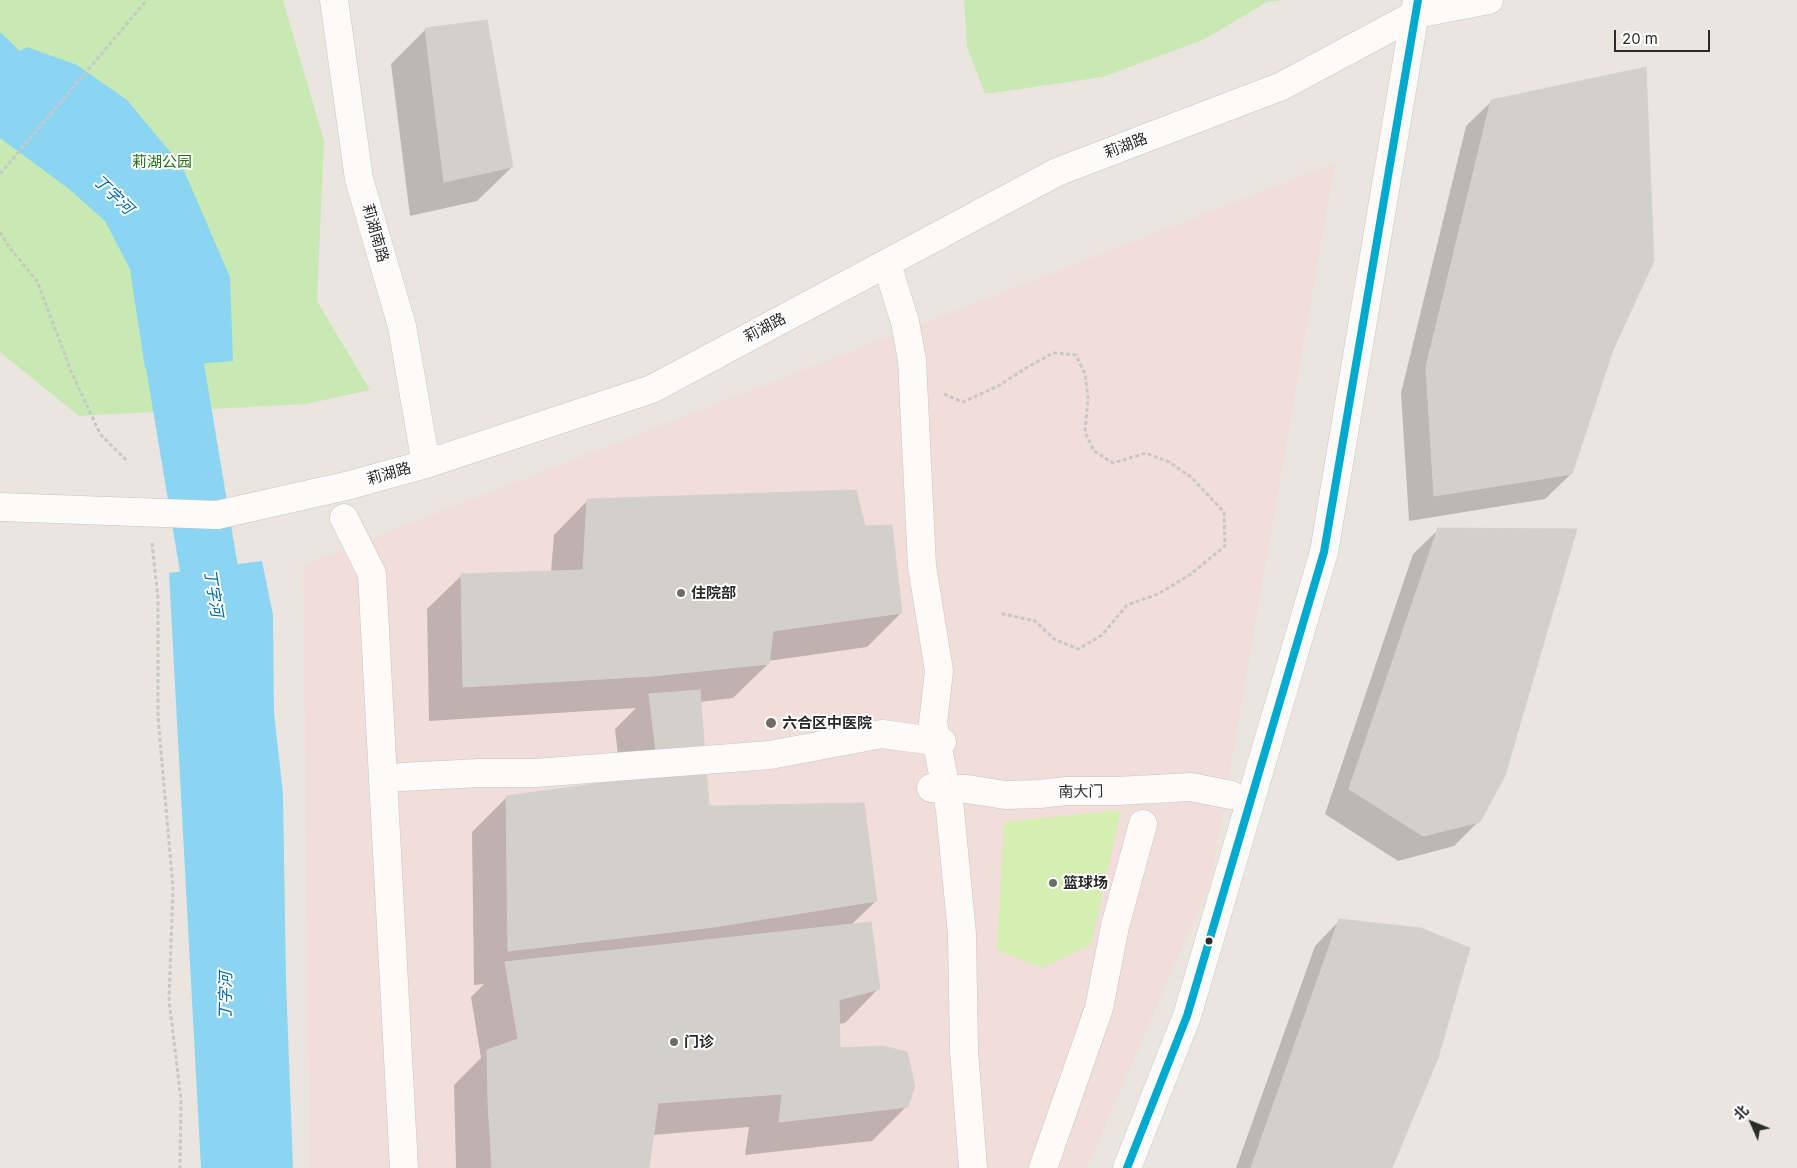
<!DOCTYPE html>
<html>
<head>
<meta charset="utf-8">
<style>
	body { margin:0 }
	#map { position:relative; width:1797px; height:1168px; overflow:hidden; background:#eae6df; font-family:Inter,"Noto Sans SC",sans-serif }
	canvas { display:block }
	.north { position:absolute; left:1727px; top:1098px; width:50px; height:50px; -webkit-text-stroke:4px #fff; paint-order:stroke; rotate:314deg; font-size:14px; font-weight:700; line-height:20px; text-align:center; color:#2b2b2b }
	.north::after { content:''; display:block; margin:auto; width:18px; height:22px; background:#2b2b2b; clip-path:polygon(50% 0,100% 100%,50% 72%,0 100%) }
	.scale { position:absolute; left:1614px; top:30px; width:96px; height:22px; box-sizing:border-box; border:2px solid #2b2b2b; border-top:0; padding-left:6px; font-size:15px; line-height:18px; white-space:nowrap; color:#2b2b2b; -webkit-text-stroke:4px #fff; paint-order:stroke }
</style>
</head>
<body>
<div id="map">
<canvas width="1797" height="1168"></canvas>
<div class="north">北</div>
<div class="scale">20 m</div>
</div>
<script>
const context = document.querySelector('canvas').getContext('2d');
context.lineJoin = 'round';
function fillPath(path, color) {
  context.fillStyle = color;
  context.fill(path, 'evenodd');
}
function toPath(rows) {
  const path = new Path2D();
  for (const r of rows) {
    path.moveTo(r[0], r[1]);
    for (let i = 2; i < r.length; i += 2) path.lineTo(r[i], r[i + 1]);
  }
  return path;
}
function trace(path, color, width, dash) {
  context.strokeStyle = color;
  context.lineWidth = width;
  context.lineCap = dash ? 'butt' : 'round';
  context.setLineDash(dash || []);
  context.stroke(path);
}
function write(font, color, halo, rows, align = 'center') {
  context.font = font + ' Inter,"Noto Sans SC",sans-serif';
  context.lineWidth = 4;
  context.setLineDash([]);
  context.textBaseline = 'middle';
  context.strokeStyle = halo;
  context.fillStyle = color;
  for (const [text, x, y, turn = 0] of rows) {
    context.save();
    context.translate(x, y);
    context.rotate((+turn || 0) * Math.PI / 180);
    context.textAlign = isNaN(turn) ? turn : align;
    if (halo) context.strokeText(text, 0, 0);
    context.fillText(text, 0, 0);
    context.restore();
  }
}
const medical = toPath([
	[1335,163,1211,881,1087,1168,310,1168,303,565]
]);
const green = toPath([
	[0,0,283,0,324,141,317,301,370,390,306,404,79,416,0,352],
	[964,0,1283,0,1267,2,1205,39,1103,77,985,94,967,47]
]);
const pitch = toPath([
	[1121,810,1091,945,1042,968,997,950,1004,822]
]);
const water = toPath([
	[0,32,20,51,27,47,77,65,127,100,182,166,230,277,233,361,145,368,130,269,105,221,69,189,0,138],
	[262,561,273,615,274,713,283,794,286,980,293,1168,201,1168,169,573]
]);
const shadow = toPath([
	[426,29,512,167,477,201,410,216,391,64],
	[1492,101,1612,350,1571,474,1545,499,1409,521,1401,393,1466,126],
	[588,500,864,527,901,613,867,647,768,661,768,664,733,698,700,702,708,808,876,901,851,925,879,988,845,1023,838,1024,839,1050,907,1106,872,1141,745,1155,749,1127,653,1135,648,1168,456,1168,454,1085,481,1058,471,997,484,984,474,985,472,832,506,798,621,781,615,729,636,708,429,721,427,609,462,575,551,572,554,535],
	[1439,529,1479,821,1454,846,1398,861,1325,814,1413,554],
	[1340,920,1391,1168,1236,1168,1315,946]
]);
const river = toPath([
	[162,288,222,647]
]);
const building = toPath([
	[487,20,513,167,444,182,425,28,487,20],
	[1646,67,1654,261,1613,350,1572,474,1434,496,1426,367,1491,100,1646,67],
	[856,490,865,526,892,525,902,613,773,631,769,664,652,676,463,687,461,574,583,570,587,499,856,490],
	[1438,528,1577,529,1505,776,1480,822,1423,836,1349,789,1438,528],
	[700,690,709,806,864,803,877,901,714,927,508,951,506,796,659,775,649,694,700,690],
	[1339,919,1421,928,1470,948,1438,1058,1392,1168,1251,1168,1339,919],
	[871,922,880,989,839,1000,840,1048,883,1046,907,1052,915,1086,908,1107,779,1122,782,1094,658,1103,649,1168,492,1168,488,1102,487,1050,518,1039,505,962,871,922]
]);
const path = toPath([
	[0,174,147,0],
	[0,232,9,247,37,281,71,371,100,434,128,462],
	[944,394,963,402,998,386,1026,368,1053,353,1076,355,1085,374,1088,398,1085,432,1094,451,1113,463,1146,453,1169,462,1191,477,1224,512,1225,546,1191,574,1158,594,1127,605,1102,635,1078,649,1054,639,1035,621,999,613],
	[152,543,158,599,158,717,173,888,169,1000,181,1099,180,1168]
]);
const minor = toPath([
	[334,0,359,179,402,326,426,464],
	[890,274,905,322,912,360,922,566,939,671,933,723,950,810,962,934,964,1051,973,1168],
	[0,507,217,515,350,485,426,464,652,389,1057,172,1282,86,1416,14,1489,0],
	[344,518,372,574,404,1168],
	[402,777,479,773,536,773,770,755,882,734,942,742],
	[931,788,967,789,1005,795,1039,794,1067,791,1117,791,1191,787,1231,795],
	[1043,1168,1099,1008,1115,926,1143,824],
	[1127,1168,1187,1016,1324,552,1417,1]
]);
const bus1 = toPath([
	[1127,1168,1187,1016,1324,552,1418,0]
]);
const markers = [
	[681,593,5,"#6e6c6a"],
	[771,723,6,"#6e6c6a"],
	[1053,883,5,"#6e6c6a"],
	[1209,941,4.5,"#2b2b2b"],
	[674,1042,5,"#6e6c6a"]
];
const streetNames = [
	["莉湖路",1126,146,-21],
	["莉湖南路",375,233,74],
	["莉湖路",765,328,-28],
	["莉湖路",389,474,-16],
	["南大门",1081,792,-1]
];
const parkNames = [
	["莉湖公园",162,162]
];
const poiNames = [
	["住院部",691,593],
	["六合区中医院",782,723],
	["篮球场",1063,883],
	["门诊",684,1042]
];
const waterNames = [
	["丁字河",113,195,44],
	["丁字河",213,593,81],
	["丁字河",226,996,-89]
];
fillPath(medical, '#f1dedb');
fillPath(green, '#c8e9b4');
fillPath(pitch, '#d5eeb1');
fillPath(water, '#8bd5f3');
fillPath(shadow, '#0003');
trace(river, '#8bd5f3', 58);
fillPath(building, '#d2d0cb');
trace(building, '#d5d1cb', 1);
trace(minor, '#c7c5c5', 29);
trace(path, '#c8c8c7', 3, [4, 2.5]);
trace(minor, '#fcfbfa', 28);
trace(bus1, '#00a9ce', 8);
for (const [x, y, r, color] of markers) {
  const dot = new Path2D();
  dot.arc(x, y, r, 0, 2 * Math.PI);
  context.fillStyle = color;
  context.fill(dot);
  trace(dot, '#fff', 2);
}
write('15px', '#2b2b2b', '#fff', streetNames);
write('15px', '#227012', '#fff', parkNames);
write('bold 15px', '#2b2b2b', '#fff', poiNames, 'left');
write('italic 16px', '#0069a9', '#fff', waterNames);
</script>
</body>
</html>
